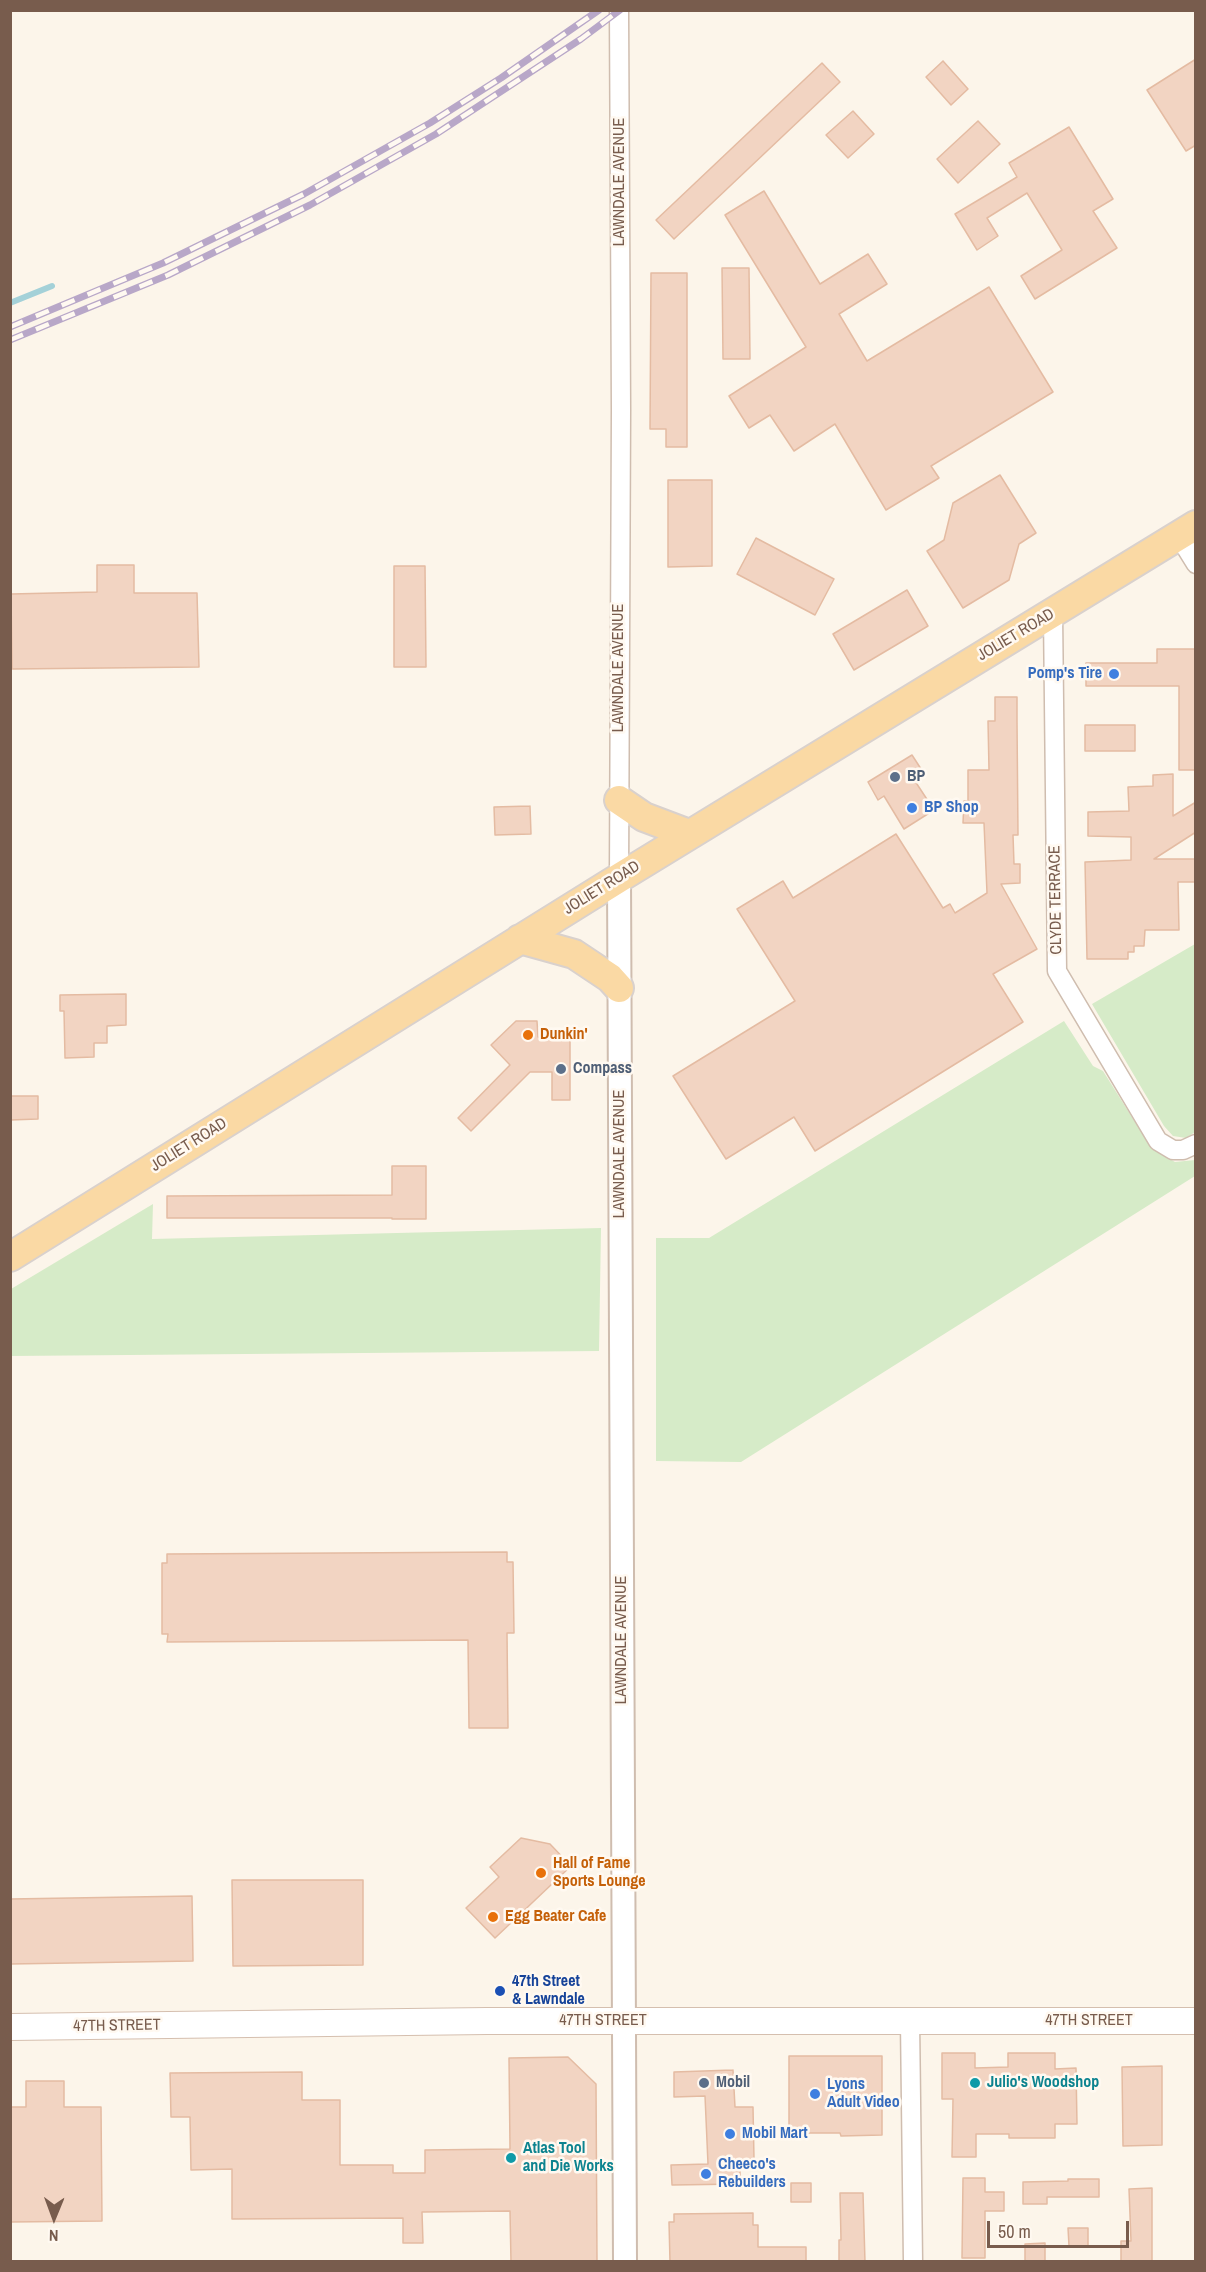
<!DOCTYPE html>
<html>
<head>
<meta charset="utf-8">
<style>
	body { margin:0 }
	#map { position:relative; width:1206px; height:2272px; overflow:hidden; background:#fcf5ea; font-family:"Archivo Narrow",sans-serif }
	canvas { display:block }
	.frame { position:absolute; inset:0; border:12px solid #785c4d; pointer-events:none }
	.north { position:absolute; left:24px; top:2188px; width:60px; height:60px; -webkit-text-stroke:4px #fff9f1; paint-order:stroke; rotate:181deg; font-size:16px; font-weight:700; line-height:24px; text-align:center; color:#785c4d }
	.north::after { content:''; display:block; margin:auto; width:21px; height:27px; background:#785c4d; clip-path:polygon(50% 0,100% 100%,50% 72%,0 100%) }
	.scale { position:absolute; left:987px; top:2221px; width:142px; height:27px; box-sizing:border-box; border:3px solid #785c4d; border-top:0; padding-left:8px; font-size:18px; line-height:21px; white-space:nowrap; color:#785c4d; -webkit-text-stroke:4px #fff9f1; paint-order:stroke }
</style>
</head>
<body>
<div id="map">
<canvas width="1206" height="2272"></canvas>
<div class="frame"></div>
<div class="north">N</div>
<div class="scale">50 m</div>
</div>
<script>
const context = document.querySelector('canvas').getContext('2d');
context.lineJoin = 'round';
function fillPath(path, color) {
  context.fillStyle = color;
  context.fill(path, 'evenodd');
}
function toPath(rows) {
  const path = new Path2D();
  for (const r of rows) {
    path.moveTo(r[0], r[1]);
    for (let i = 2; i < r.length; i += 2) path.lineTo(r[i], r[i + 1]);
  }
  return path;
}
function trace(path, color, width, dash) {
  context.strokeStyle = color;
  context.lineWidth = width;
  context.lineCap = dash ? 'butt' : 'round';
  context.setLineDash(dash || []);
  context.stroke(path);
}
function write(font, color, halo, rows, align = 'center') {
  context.font = font + ' "Archivo Narrow",sans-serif';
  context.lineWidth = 5;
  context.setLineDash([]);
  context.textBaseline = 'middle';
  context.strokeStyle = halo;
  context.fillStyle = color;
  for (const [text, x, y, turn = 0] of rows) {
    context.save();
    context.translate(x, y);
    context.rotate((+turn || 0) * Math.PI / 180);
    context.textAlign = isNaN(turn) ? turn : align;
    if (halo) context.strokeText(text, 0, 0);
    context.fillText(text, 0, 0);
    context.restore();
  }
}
const green = toPath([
	[1195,944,1195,1132,1186,1138,1173,1136,1164,1126,1092,1004],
	[1064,1021,1093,1066,1103,1071,1152,1149,1175,1162,1195,1160,1195,1176,741,1462,656,1461,656,1238,709,1238],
	[153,1204,152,1239,601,1228,599,1351,11,1356,11,1289]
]);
const stream = toPath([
	[10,303,52,286]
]);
const building = toPath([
	[1196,59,1196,145,1186,151,1147,90,1196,59],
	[943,61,968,89,951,105,926,77,943,61],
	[822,63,840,82,674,239,656,220,822,63],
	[853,111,874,134,848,158,826,135,853,111],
	[978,121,1000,144,958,183,937,159,978,121],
	[1069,127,1113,199,1093,211,1117,248,1035,299,1021,276,1062,250,1027,193,987,218,998,236,977,250,955,214,1017,177,1009,163,1069,127],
	[764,191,820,284,868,254,887,284,839,314,867,361,989,287,1053,392,931,466,939,478,886,510,835,424,794,451,770,415,749,428,729,396,806,347,725,215,764,191],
	[722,268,749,268,750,359,723,359,722,268],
	[651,273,687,273,687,447,666,447,666,429,650,429,651,273],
	[1000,475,1036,533,1019,544,1009,580,963,608,927,551,944,540,953,503,1000,475],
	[668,480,712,480,712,566,668,567,668,480],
	[756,538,834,579,815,615,737,574,756,538],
	[97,565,134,565,134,593,197,593,199,667,12,669,11,594,97,592,97,565],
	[394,566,425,566,426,667,394,667,394,566],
	[907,590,928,626,854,670,833,634,907,590],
	[1157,649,1196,649,1196,770,1179,770,1179,686,1086,686,1086,663,1157,663,1157,649],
	[995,697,1017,697,1017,721,1018,835,1013,835,1014,864,1020,864,1020,883,1001,884,1037,949,993,974,1023,1022,815,1151,794,1117,726,1159,673,1076,795,1001,737,909,783,881,793,898,896,834,943,908,950,904,955,913,987,893,984,823,963,823,964,801,968,801,968,770,989,770,988,721,995,721,995,697],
	[1085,725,1135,725,1135,751,1085,751,1085,725],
	[912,755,923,772,913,778,934,810,904,829,884,796,878,800,868,782,912,755],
	[1173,774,1173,816,1196,802,1196,832,1154,859,1196,859,1196,882,1178,882,1179,930,1145,930,1144,946,1134,946,1134,952,1128,952,1128,959,1087,959,1085,862,1131,860,1131,837,1088,836,1088,812,1129,811,1128,787,1153,786,1153,775,1173,774],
	[530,806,531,834,495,835,494,807,530,806],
	[126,994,126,1025,107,1026,107,1043,94,1043,94,1057,65,1058,64,1011,60,1011,60,995,126,994],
	[516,1021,537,1021,538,1037,570,1038,570,1100,552,1100,552,1072,530,1072,471,1131,458,1118,510,1065,491,1045,516,1021],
	[10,1096,38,1096,38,1119,10,1120,10,1096],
	[392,1166,426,1166,426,1219,392,1219,392,1218,167,1218,167,1196,392,1195,392,1166],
	[507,1552,507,1562,513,1562,514,1633,507,1633,508,1728,469,1728,468,1640,167,1642,168,1634,162,1634,162,1563,167,1563,167,1554,507,1552],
	[521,1838,550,1844,571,1866,495,1938,466,1908,499,1877,490,1867,521,1838],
	[232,1880,363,1880,363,1965,233,1966,232,1880],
	[192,1896,193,1961,10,1964,10,1899,192,1896],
	[942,2053,975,2053,975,2068,1008,2067,1008,2053,1055,2053,1055,2069,1076,2068,1077,2124,1055,2124,1055,2138,1009,2138,1009,2134,976,2134,976,2157,952,2157,953,2099,942,2099,942,2053],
	[789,2056,882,2056,882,2135,841,2136,840,2133,789,2133,789,2056],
	[568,2057,596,2084,597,2262,511,2262,510,2211,422,2212,423,2243,403,2243,403,2218,232,2219,232,2169,191,2170,190,2117,171,2117,170,2073,302,2072,302,2100,340,2100,340,2165,393,2165,393,2173,425,2173,425,2150,510,2149,509,2058,568,2057],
	[1162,2066,1162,2145,1123,2146,1122,2067,1162,2066],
	[733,2070,735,2107,753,2107,754,2159,740,2160,740,2184,672,2185,671,2165,708,2164,705,2096,674,2097,674,2072,733,2070],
	[26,2081,64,2081,64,2107,101,2107,102,2221,10,2222,10,2107,26,2107,26,2081],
	[963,2178,985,2178,985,2192,1004,2192,1004,2211,985,2211,985,2258,962,2258,963,2178],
	[1068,2179,1099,2179,1099,2197,1047,2197,1047,2204,1023,2204,1023,2182,1068,2181,1068,2179],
	[791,2183,811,2183,811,2202,791,2202,791,2183],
	[1152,2188,1152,2262,1121,2262,1121,2241,1131,2241,1129,2189,1152,2188],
	[840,2193,863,2193,865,2262,839,2262,839,2240,841,2240,840,2193],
	[753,2213,753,2225,758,2225,758,2247,806,2247,806,2262,670,2262,669,2222,674,2222,674,2214,753,2213],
	[1068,2228,1088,2228,1088,2246,1069,2246,1068,2228],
	[1045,2243,1045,2262,1025,2262,1025,2244,1045,2243]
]);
const minor = toPath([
	[1178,535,1196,564],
	[1053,613,1057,971,1158,1141,1173,1150,1183,1150,1196,1144],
	[619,878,621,410,619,10],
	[910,2021,913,2262]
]);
const tertiary = toPath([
	[619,878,625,2262]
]);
const secondary = toPath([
	[10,2027,487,2021,1196,2021]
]);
const primary = toPath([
	[619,800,644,817,689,834],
	[520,939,574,954,610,978,619,988],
	[10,1257,619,878,1196,525]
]);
const rail = toPath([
	[10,327,163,263,304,194,430,123,501,78,599,10],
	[10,340,168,275,310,205,436,134,581,39,620,10]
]);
const markers = [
	[1114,674,6,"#3f7fe0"],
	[895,777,6,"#5c6f8a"],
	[912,808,6,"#3f7fe0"],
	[528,1035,6,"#e8710a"],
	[561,1069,6,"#5c6f8a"],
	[541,1873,6,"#e8710a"],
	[493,1917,6,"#e8710a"],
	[500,1991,6,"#1a4fb4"],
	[704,2083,6,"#5c6f8a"],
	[975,2083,6,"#0f9aa8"],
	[815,2094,6,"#3f7fe0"],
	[730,2134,6,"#3f7fe0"],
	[511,2158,6,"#0f9aa8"],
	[706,2174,6,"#3f7fe0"]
];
const streetNames = [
	["LAWNDALE AVENUE",620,182,-90],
	["JOLIET ROAD",1016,635,-31],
	["LAWNDALE AVENUE",619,668,-90],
	["JOLIET ROAD",602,888,-32],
	["CLYDE TERRACE",1056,900,-91],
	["JOLIET ROAD",189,1145,-32],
	["LAWNDALE AVENUE",620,1154,-90],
	["LAWNDALE AVENUE",622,1640,-90],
	["47TH STREET",603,2021],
	["47TH STREET",1089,2021],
	["47TH STREET",117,2026,-1]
];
const shopNames = [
	["Pomp's Tire",1102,674,"right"],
	["BP Shop",924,808],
	["Lyons",827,2085],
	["Adult Video",827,2103],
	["Mobil Mart",742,2134],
	["Cheeco's",718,2165],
	["Rebuilders",718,2183]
];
const serviceNames = [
	["BP",907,777],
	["Compass",573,1069],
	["Mobil",716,2083]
];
const foodNames = [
	["Dunkin'",540,1035],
	["Hall of Fame",553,1864],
	["Sports Lounge",553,1882],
	["Egg Beater Cafe",505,1917]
];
const transitNames = [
	["47th Street",512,1982],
	["& Lawndale",512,2000]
];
const cultureNames = [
	["Julio's Woodshop",987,2083],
	["Atlas Tool",523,2149],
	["and Die Works",523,2167]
];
fillPath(green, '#d6ebc8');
trace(stream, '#a4d1d8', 6);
fillPath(building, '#f2d4c2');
trace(building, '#e4bba2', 1.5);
trace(minor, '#cfbdaf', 21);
trace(tertiary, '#cfbdaf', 26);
trace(secondary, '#d5bfaf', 28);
trace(primary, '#d9d1cd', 32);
trace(minor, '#fff', 18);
trace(tertiary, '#fff', 22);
trace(secondary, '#fff', 26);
trace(primary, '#fad9a4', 28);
trace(rail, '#b8a7c8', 7);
trace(rail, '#fff9f1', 4.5, [14]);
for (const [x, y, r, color] of markers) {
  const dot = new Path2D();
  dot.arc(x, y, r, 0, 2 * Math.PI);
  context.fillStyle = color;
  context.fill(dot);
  trace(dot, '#fff9f1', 2);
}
write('16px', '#785c4d', '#fff9f1', streetNames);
write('bold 16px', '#366cbe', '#fff9f1', shopNames, 'left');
write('bold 16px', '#4e5e75', '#fff9f1', serviceNames, 'left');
write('bold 16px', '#c56008', '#fff9f1', foodNames, 'left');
write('bold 16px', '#164399', '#fff9f1', transitNames, 'left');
write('bold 16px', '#0d838f', '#fff9f1', cultureNames, 'left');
</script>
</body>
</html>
